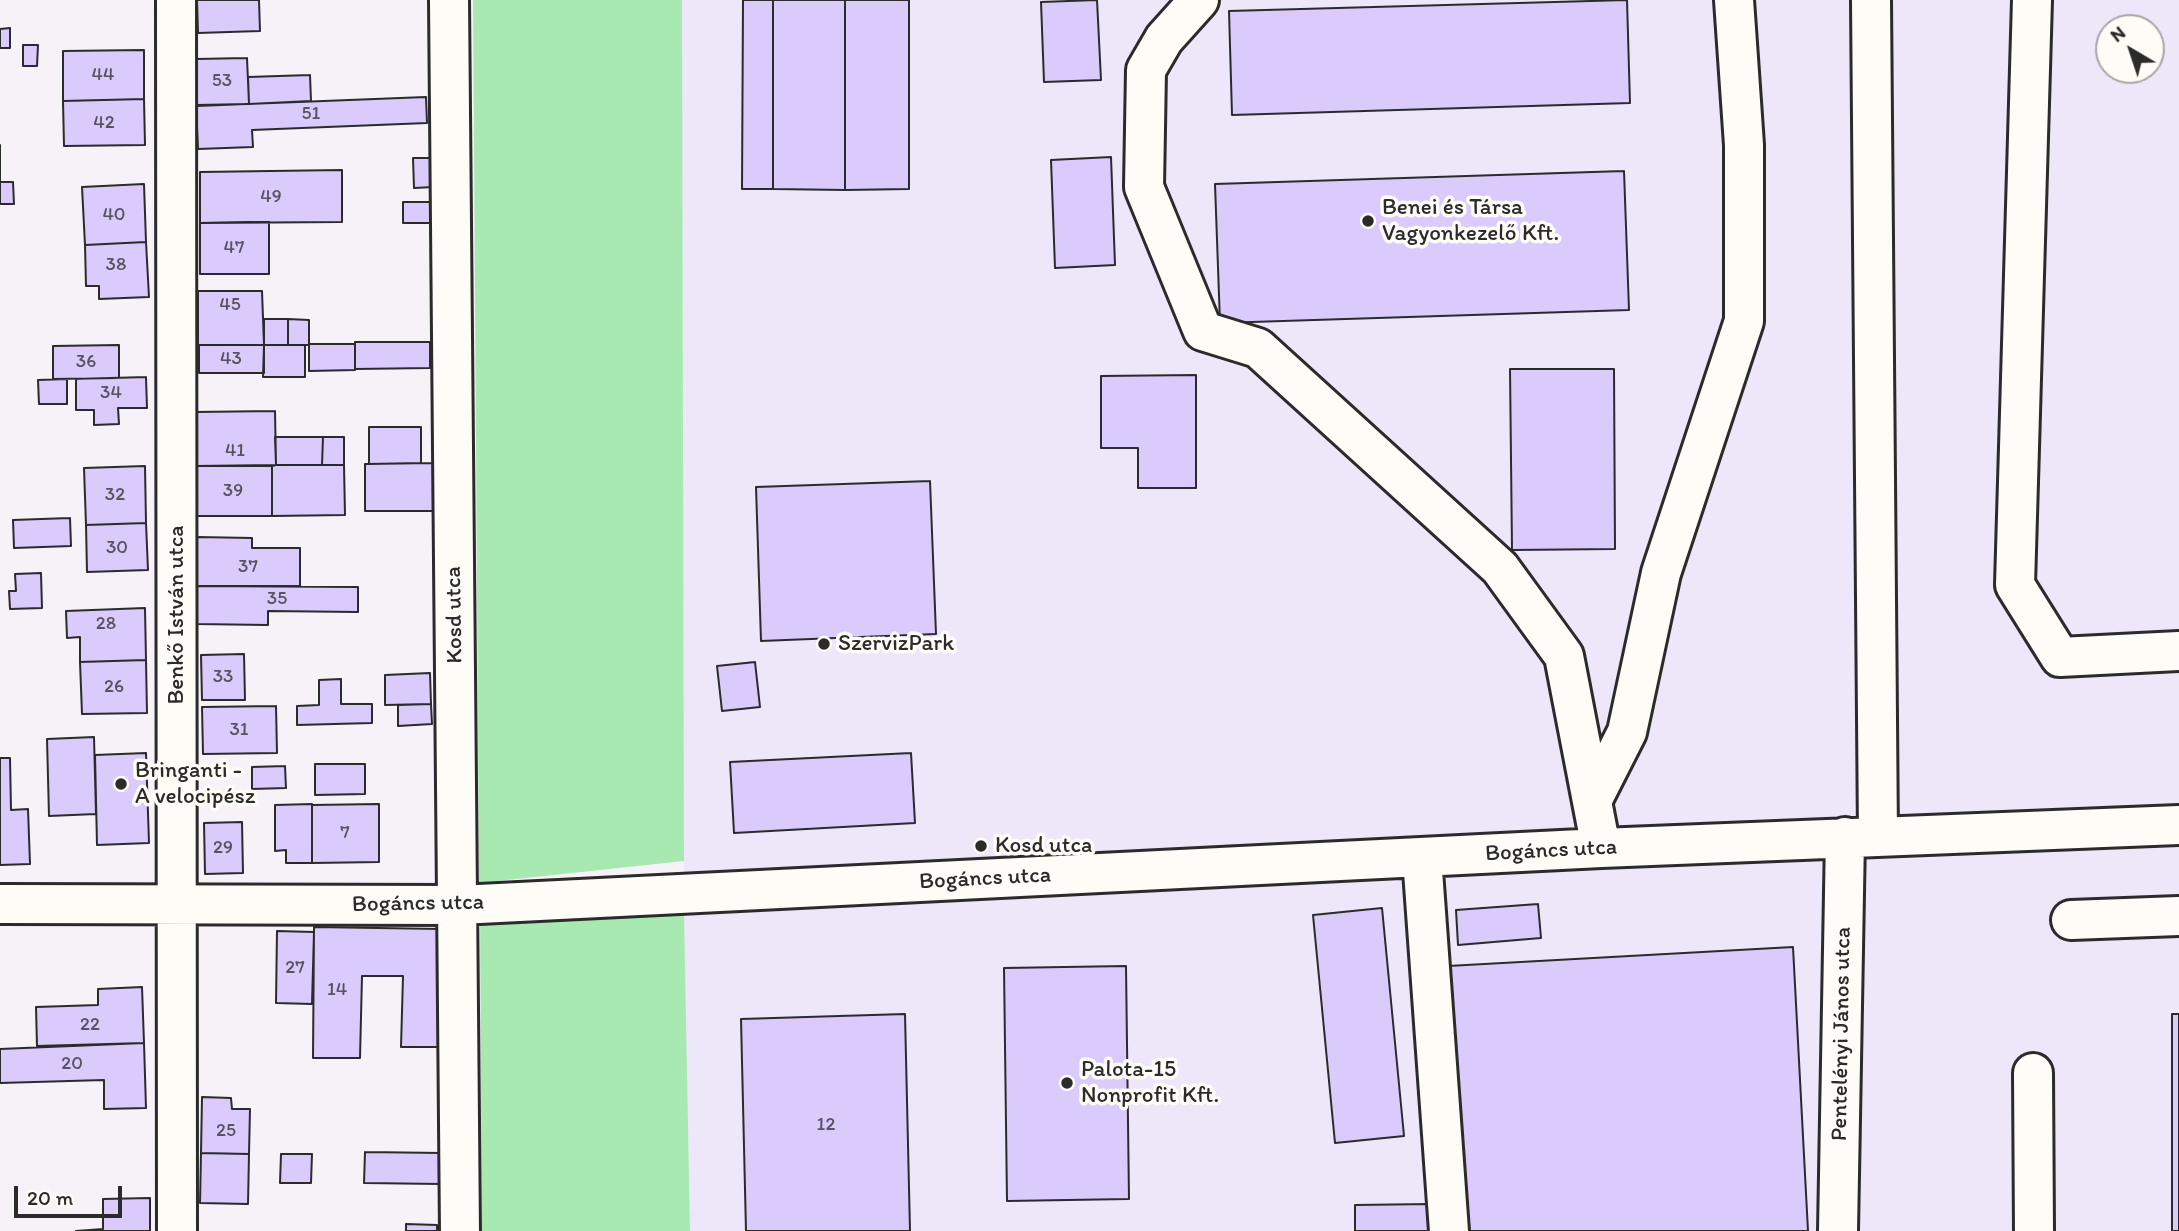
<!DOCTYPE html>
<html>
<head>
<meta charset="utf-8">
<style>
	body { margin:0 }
	#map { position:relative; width:2179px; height:1231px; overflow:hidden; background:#f6f2f8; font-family:Itim,sans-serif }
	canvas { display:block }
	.north { position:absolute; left:2095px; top:14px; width:70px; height:70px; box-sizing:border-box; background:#fdfcf7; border:2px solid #a9a8a5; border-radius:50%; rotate:321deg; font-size:19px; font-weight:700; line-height:28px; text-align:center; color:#2b2b2b }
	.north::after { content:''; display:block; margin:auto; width:24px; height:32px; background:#2b2b2b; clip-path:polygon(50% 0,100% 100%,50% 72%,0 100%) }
	.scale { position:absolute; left:14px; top:1186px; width:108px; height:32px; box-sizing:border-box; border:4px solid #2b2b2b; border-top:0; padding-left:9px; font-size:21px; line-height:24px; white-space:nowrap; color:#2b2b2b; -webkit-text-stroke:5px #fdfcf7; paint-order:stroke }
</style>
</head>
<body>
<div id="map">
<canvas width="2179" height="1231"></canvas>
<div class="north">N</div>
<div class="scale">20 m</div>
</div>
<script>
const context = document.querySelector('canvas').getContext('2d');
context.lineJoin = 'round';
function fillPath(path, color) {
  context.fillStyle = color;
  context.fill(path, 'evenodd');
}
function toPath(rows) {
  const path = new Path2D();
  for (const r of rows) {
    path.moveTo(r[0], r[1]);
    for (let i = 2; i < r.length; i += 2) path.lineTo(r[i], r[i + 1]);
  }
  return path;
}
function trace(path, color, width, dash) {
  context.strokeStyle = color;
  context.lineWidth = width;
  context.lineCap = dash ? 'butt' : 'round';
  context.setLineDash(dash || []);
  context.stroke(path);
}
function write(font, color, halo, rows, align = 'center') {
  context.font = font + ' Itim,sans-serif';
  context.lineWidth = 7;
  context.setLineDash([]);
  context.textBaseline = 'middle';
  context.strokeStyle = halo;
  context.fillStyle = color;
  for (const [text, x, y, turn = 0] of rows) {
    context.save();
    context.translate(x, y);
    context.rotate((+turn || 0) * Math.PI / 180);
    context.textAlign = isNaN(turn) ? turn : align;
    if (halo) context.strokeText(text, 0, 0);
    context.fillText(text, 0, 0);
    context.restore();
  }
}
const built = toPath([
	[682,0,2179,0,2179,1231,690,1231,684,911],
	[2109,28,2151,28,2151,70,2109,70]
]);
const green = toPath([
	[473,0,682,0,684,861,479,883],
	[684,911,690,1231,482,1231,480,920]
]);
const building = toPath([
	[197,0,259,0,260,31,198,33,197,0],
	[743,0,773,0,773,189,742,189,743,0],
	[773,0,845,0,845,190,773,189,773,0],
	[845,0,909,0,909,189,845,190,845,0],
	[1097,0,1101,80,1044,82,1041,2,1097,0],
	[1627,0,1630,103,1232,115,1229,11,1627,0],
	[10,28,10,48,0,48,0,29,10,28],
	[23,45,38,45,37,66,23,66,23,45],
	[144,50,144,99,63,101,63,51,144,50],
	[247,58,249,104,197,105,196,59,247,58],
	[310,75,311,101,249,104,248,77,310,75],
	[426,97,427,123,252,130,253,147,198,149,196,106,426,97],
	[144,99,145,145,64,146,63,101,144,99],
	[0,145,0,182,13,182,14,204,0,204,0,145],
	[1111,157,1115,265,1055,268,1051,160,1111,157],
	[413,158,434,158,434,187,414,188,413,158],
	[342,170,342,222,200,223,200,172,342,170],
	[1624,171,1629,310,1220,323,1215,184,1624,171],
	[144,184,146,242,85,245,82,187,144,184],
	[403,202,435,202,435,223,403,223,403,202],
	[269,222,269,274,200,274,200,223,269,222],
	[146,242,149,297,99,299,99,286,86,286,85,245,146,242],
	[198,291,262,291,264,345,198,345,198,291],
	[264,319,288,319,288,345,264,345,264,319],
	[288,319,309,320,309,345,288,345,288,319],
	[355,342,430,342,430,368,355,369,355,342],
	[309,344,355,344,355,370,309,371,309,344],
	[119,345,119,378,53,379,53,346,119,345],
	[199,345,264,345,264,373,199,373,199,345],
	[264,345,305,345,305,377,263,377,264,345],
	[1510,369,1614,369,1615,549,1512,550,1510,369],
	[1196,375,1196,488,1138,488,1138,448,1101,448,1101,376,1196,375],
	[146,377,147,408,118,408,119,424,94,425,94,410,76,410,76,379,146,377],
	[67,379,67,404,39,404,38,380,67,379],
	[275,411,276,465,195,466,195,412,275,411],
	[369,427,421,427,421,463,369,464,369,427],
	[275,437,323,437,322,465,276,465,275,437],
	[323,437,344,437,344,465,322,465,323,437],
	[433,463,434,511,365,511,365,464,433,463],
	[276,465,344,465,345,515,272,516,272,466,276,465],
	[145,466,146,523,86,525,84,468,145,466],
	[195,466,272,466,272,516,196,516,195,466],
	[930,481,936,634,761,641,756,487,930,481],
	[70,518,71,546,14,548,13,520,70,518],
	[146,523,148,570,87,572,86,525,146,523],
	[197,537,252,538,252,548,300,548,300,586,197,586,197,537],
	[41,573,42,608,10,609,9,591,16,591,15,574,41,573],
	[197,586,358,587,358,612,268,611,268,625,196,624,197,586],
	[145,608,146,660,80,662,80,637,67,638,66,611,145,608],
	[244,654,245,700,202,700,201,655,244,654],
	[146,660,147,713,82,714,80,662,146,660],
	[755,662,760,707,722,711,717,666,755,662],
	[430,673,431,704,385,705,385,675,430,673],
	[341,679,341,704,372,704,372,723,297,725,297,706,319,705,319,680,341,679],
	[431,704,432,724,398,726,398,705,431,704],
	[276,706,277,753,203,754,202,707,276,706],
	[94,737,96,814,49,816,47,739,94,737],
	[146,753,149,843,97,845,95,755,146,753],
	[911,753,915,823,734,833,730,762,911,753],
	[0,758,10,758,11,810,28,809,30,864,0,865,0,758],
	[315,764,365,764,365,794,315,795,315,764],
	[285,766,286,788,252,789,252,767,285,766],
	[312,804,312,863,286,863,286,850,275,851,275,805,312,804],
	[379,804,379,862,312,863,312,805,379,804],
	[242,822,243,873,205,874,204,823,242,822],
	[1538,904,1541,938,1458,945,1456,910,1538,904],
	[1382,908,1404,1136,1335,1143,1313,915,1382,908],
	[314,927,442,929,439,1047,401,1047,403,976,362,976,360,1058,313,1058,314,927],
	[277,931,314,932,312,1004,276,1003,277,931],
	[1793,947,1808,1231,1461,1231,1448,966,1793,947],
	[1126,966,1129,1199,1007,1201,1004,968,1126,966],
	[142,987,144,1043,37,1046,36,1007,98,1005,98,989,142,987],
	[905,1014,910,1231,746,1231,741,1019,905,1014],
	[2172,1014,2179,1014,2179,1231,2172,1231,2172,1014],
	[144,1043,146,1108,104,1109,104,1080,0,1083,0,1049,144,1043],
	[202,1097,231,1098,232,1109,250,1109,249,1154,201,1153,202,1097],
	[365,1152,442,1153,441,1184,364,1183,365,1152],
	[201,1153,249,1154,248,1204,200,1203,201,1153],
	[281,1154,312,1154,311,1183,280,1183,281,1154],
	[150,1198,150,1231,76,1231,103,1229,103,1199,150,1198],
	[1431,1204,1431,1231,1355,1231,1355,1205,1431,1204],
	[406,1224,437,1225,437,1231,406,1231,406,1224]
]);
const minor = toPath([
	[176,0,177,1231],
	[449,0,460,1231],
	[1199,0,1164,39,1146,70,1144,187,1203,331,1258,348,1500,568,1564,656,1601,848],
	[1871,0,1878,836],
	[2032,0,2015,585,2060,657,2179,651],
	[1593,799,1627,732,1661,573,1744,321,1744,145,1734,0],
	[1422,857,1449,1231],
	[0,904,459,905,1601,848,2179,825],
	[2071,920,2179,916],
	[2033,1073,2034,1231],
	[1838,1231,1845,837]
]);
const markers = [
	[1368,221,7,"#2b2b2b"],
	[824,644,7,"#2b2b2b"],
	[121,784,7,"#2b2b2b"],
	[981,846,7,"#2b2b2b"],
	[1067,1083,7,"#2b2b2b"]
];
const numberNames = [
	["44",103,75],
	["53",222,81],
	["51",311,114],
	["42",104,123],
	["49",271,197],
	["40",114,215],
	["47",234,248],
	["38",116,265],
	["45",230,305],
	["43",231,359],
	["36",86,362],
	["34",111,393],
	["41",235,451],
	["39",233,491],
	["32",115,495],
	["30",117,548],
	["37",248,567],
	["35",277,599],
	["28",106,624],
	["33",223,677],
	["26",114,687],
	["31",239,730],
	["7",345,833],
	["29",223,848],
	["27",295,968],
	["14",337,990],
	["22",90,1025],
	["20",72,1064],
	["12",826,1125],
	["25",226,1131]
];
const poiNames = [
	["Benei és Társa",1382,208],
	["Vagyonkezelő Kft.",1382,234],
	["SzervizPark",838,644],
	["Bringanti -",135,771],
	["A velocipész",135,797],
	["Kosd utca",995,846],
	["Palota-15",1081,1070],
	["Nonprofit Kft.",1081,1096]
];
const streetNames = [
	["Benkő István utca",177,615,-90],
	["Kosd utca",455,615,-91],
	["Bogáncs utca",1551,851,-3],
	["Bogáncs utca",985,879,-3],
	["Bogáncs utca",418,904,-1],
	["Pentelényi János utca",1842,1034,-89]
];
fillPath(built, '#eee6f9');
fillPath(green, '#a8e9b2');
fillPath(building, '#dbcafc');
trace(building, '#2b2b2b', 2);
trace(minor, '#2b2b2b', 44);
trace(minor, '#fdfcf7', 38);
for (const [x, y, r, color] of markers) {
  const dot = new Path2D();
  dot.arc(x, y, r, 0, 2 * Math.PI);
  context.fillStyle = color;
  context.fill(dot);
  trace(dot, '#fdfcf7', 2.5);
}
write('19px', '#57535f', null, numberNames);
write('23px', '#2b2b2b', '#fdfcf7', poiNames, 'left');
write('23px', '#2b2b2b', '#fdfcf7', streetNames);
</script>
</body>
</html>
